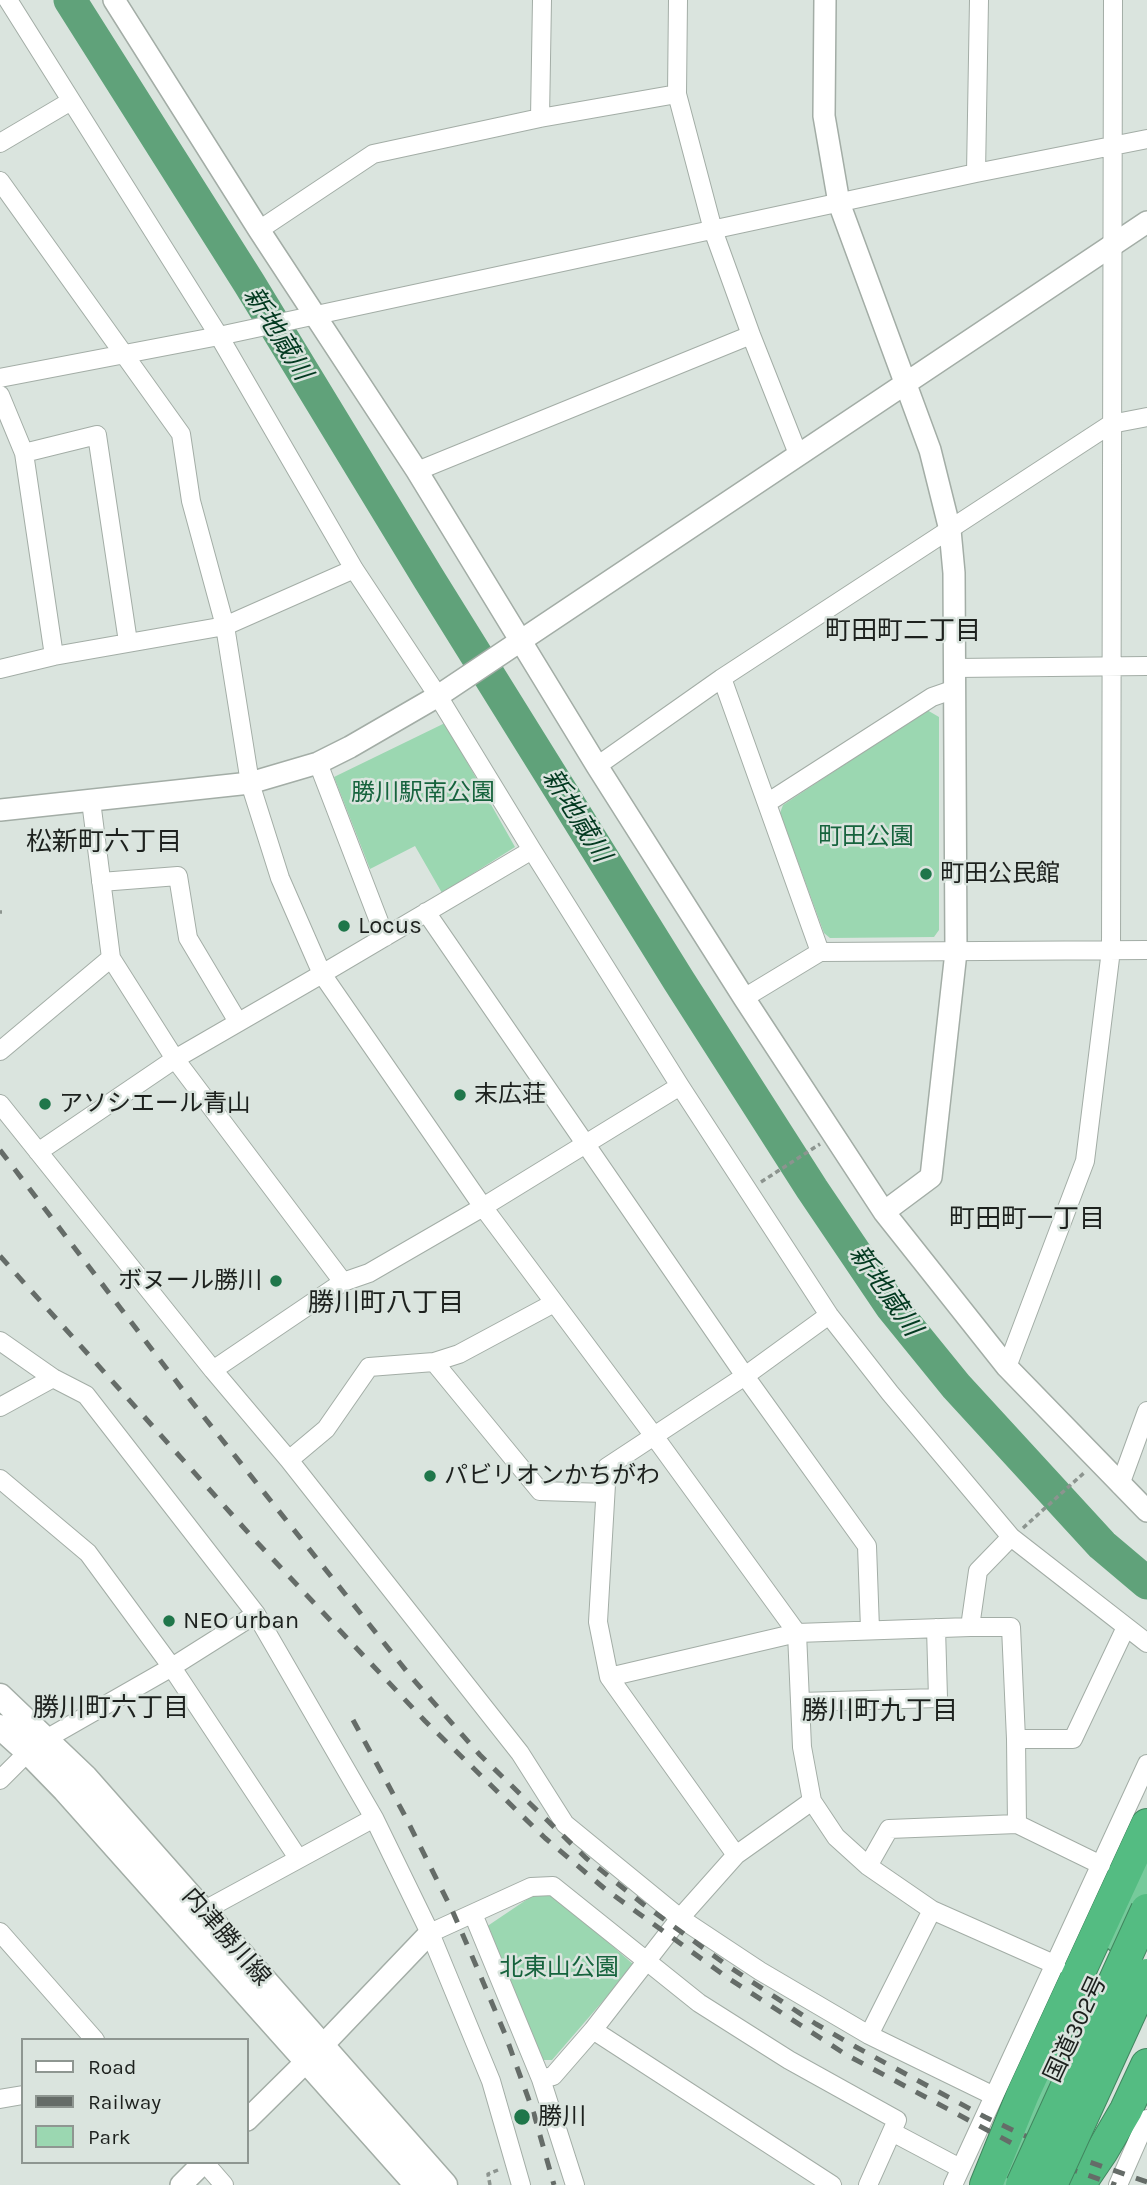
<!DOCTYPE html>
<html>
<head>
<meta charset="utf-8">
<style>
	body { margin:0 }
	#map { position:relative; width:1147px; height:2185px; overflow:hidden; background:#dae4de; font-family:Karla,sans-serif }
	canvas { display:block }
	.legend { position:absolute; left:21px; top:2038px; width:228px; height:126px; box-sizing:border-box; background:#dae4de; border:2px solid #8e9691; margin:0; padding:9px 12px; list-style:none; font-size:21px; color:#1d211e }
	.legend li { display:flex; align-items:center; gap:14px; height:35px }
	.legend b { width:35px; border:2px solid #8e9691 }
</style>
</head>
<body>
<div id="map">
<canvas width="1147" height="2185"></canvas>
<ul class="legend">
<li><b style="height:9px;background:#fff"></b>Road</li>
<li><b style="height:9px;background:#656c68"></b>Railway</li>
<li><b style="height:19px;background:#9bd7b1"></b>Park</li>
</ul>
</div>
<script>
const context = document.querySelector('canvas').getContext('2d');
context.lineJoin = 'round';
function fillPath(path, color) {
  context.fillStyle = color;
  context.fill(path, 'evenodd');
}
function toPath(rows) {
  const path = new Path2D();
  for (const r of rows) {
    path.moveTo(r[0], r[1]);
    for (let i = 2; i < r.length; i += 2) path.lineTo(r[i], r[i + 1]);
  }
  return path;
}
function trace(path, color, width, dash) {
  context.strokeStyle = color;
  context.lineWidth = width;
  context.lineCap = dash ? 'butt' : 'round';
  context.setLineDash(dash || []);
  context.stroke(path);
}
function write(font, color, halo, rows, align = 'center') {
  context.font = font + ' Karla,"Noto Sans JP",sans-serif';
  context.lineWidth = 5;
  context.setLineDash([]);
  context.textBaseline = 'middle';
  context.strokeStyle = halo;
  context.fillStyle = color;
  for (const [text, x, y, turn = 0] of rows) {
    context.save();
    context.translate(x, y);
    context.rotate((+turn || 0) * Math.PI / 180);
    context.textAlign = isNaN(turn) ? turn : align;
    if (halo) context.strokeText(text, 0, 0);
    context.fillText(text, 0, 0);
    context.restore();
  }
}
const green = toPath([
	[927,710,939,717,939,930,934,937,830,938,824,933,780,813,783,805],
	[445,723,515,847,442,893,415,846,370,869,334,777],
	[535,1894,553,1894,634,1965,552,2060,541,2060,486,1927]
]);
const river = toPath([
	[70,0,249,283,429,579,679,981,812,1189,891,1306,956,1386,1102,1545,1147,1583]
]);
const path = toPath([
	[0,912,2,912],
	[761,1182,820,1144],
	[1023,1528,1085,1472],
	[490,2185,488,2174,498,2170]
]);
const minor = toPath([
	[8,0,219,336,354,569,438,696,532,850,680,1086,829,1315,890,1393,1011,1537,1147,1643],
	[678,0,677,94,713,230,751,335,798,454],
	[540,118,542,0],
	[0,143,71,101],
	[976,173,979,0],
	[0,181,181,434,191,501,225,626,250,783,280,878,322,974,483,1207,654,1436,797,1633,802,1747,812,1801,836,1837,868,1866,932,1910,1056,1965],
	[259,230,373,154,540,118,677,94],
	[0,378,219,336,976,173,1147,139],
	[0,395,24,453,54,656,0,669],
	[24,453,97,435,128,642],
	[417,471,751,335],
	[54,656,225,626,354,569],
	[955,668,1147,666],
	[722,678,820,952],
	[318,763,385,937],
	[597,766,722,678,1111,424,1147,417],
	[91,801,111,958,175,1059,343,1282],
	[767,803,932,697,955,689],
	[101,882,178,876,188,938,238,1022],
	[426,912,745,1376,867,1546,870,1629],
	[744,998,820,952,1147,950],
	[0,1051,111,958],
	[680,1086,483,1207,369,1273,343,1282,213,1370,289,1460,520,1753,565,1824,680,1918,760,1971,869,2035,994,2096],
	[0,1104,213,1370],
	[38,1152,175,1059,322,974,532,850],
	[0,1341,53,1378,86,1395,256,1614,374,1818,430,1933,491,2081,521,2185],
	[434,1362,540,1491,605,1493],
	[1007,1367,1085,1161,1111,950,1113,0],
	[0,1407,53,1378],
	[289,1460,326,1429,369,1367,434,1362,459,1354,554,1303],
	[0,1479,88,1553,171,1666,298,1858],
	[1120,1485,1147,1411],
	[970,1627,1011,1627,1016,1739,1017,1824],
	[609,1677,797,1633,970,1627,978,1571,1011,1537],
	[800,1702,938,1698,936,1628],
	[46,1739,172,1667,256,1614],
	[1016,1739,1073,1739,1126,1627],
	[0,1780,28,1752],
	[736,1855,609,1677,598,1622,607,1467,745,1376,829,1315],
	[868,1866,889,1829,1017,1824,1101,1865],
	[203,1911,374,1818],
	[473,1914,541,2079,553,2076,593,2030,680,1918,736,1855,812,1801],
	[0,1932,95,2040],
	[430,1933,531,1887,553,1886,699,2003,789,2060,897,2120,868,2185],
	[593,2030,832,2185],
	[869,2035,932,1910],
	[541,2079,575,2185],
	[0,2099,23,2095],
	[892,2132,960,2168],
	[204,2162,224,2185],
	[953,2185,1147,1764],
	[1118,2185,1147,2119]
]);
const tertiary = toPath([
	[114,0,259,230,417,471,597,766,744,998,884,1212,1007,1367,1147,1511],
	[825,0,824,116,839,203,930,450,950,530,954,573,956,952,931,1177,884,1212],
	[0,810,250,783,318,763,350,747,438,696,1147,222],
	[247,2120,322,2046,430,1933],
	[181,2185,204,2162]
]);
const secondary = toPath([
	[0,1696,85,1777,445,2185],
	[0,1727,28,1752,65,1790,417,2185]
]);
const trunk = toPath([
	[1118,1938,1147,1873],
	[1004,2185,1060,2064]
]);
const motorway = toPath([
	[986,2185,1023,2094,1147,1825],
	[1079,2185,1102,2151,1126,2110,1147,2065]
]);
const rail = toPath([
	[0,1150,192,1402,412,1678,480,1755,586,1858,643,1904,728,1966,816,2024,856,2047,985,2117,1021,2134,1081,2159,1147,2182],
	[0,1256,253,1538,425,1721,545,1838,605,1889,728,1978,845,2054,1017,2146,1076,2171,1116,2185],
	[353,1720,404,1814,452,1910,478,1970,505,2034,534,2114,554,2185]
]);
const motorwayBridge = toPath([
	[1022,2185,1147,1910],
	[1051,2185,1147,1975]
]);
const markers = [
	[926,874,7,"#1f764a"],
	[344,926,7,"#1f764a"],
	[460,1095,7,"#1f764a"],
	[45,1104,7,"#1f764a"],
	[276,1281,7,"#1f764a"],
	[430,1476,7,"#1f764a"],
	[169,1621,7,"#1f764a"],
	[522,2117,9,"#1f764a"]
];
const parkNames = [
	["勝川駅南公園",423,793],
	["町田公園",866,837],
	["北東山公園",559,1968]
];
const poiNames = [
	["町田公民館",940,874],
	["Locus",358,926],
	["末広荘",474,1095],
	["アソシエール青山",59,1104],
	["ボヌール勝川",262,1281,"right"],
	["パビリオンかちがわ",444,1476],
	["NEO urban",183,1621],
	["勝川",538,2117]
];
const streetNames = [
	["内津勝川線",226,1937,49],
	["国道302号",1076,2029,-65]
];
const waterNames = [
	["新地蔵川",277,334,58],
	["新地蔵川",576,816,58],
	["新地蔵川",885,1291,55]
];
const neighbourhoodNames = [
	["町田町二丁目",903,632],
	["松新町六丁目",104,843],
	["町田町一丁目",1027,1220],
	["勝川町八丁目",386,1304],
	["勝川町六丁目",111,1709],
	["勝川町九丁目",880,1712]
];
fillPath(green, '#9bd7b1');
trace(river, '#60a27a', 33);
trace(minor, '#a3ada6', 20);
trace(tertiary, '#a3ada6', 24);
trace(secondary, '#a3ada6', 27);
trace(trunk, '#41865f', 31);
trace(motorway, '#41865f', 34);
trace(path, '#8c948f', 3.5, [5, 3.5]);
trace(minor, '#fff', 18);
trace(tertiary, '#fff', 21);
trace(secondary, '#fff', 24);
trace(trunk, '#76ca9b', 28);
trace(motorway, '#54bc82', 32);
trace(rail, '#656c68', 5, [12, 12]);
trace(motorwayBridge, '#41865f', 34, []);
trace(motorwayBridge, '#54bc82', 32);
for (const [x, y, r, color] of markers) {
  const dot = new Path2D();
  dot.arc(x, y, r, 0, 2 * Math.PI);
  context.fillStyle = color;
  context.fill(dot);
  trace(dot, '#dae4de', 2.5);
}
write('24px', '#16633d', '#dae4de', parkNames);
write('24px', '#1d211e', '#dae4de', poiNames, 'left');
write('24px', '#1d211e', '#dae4de', streetNames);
write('italic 26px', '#033a20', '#dae4de', waterNames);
write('26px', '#1d211e', '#dae4de', neighbourhoodNames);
</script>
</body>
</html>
